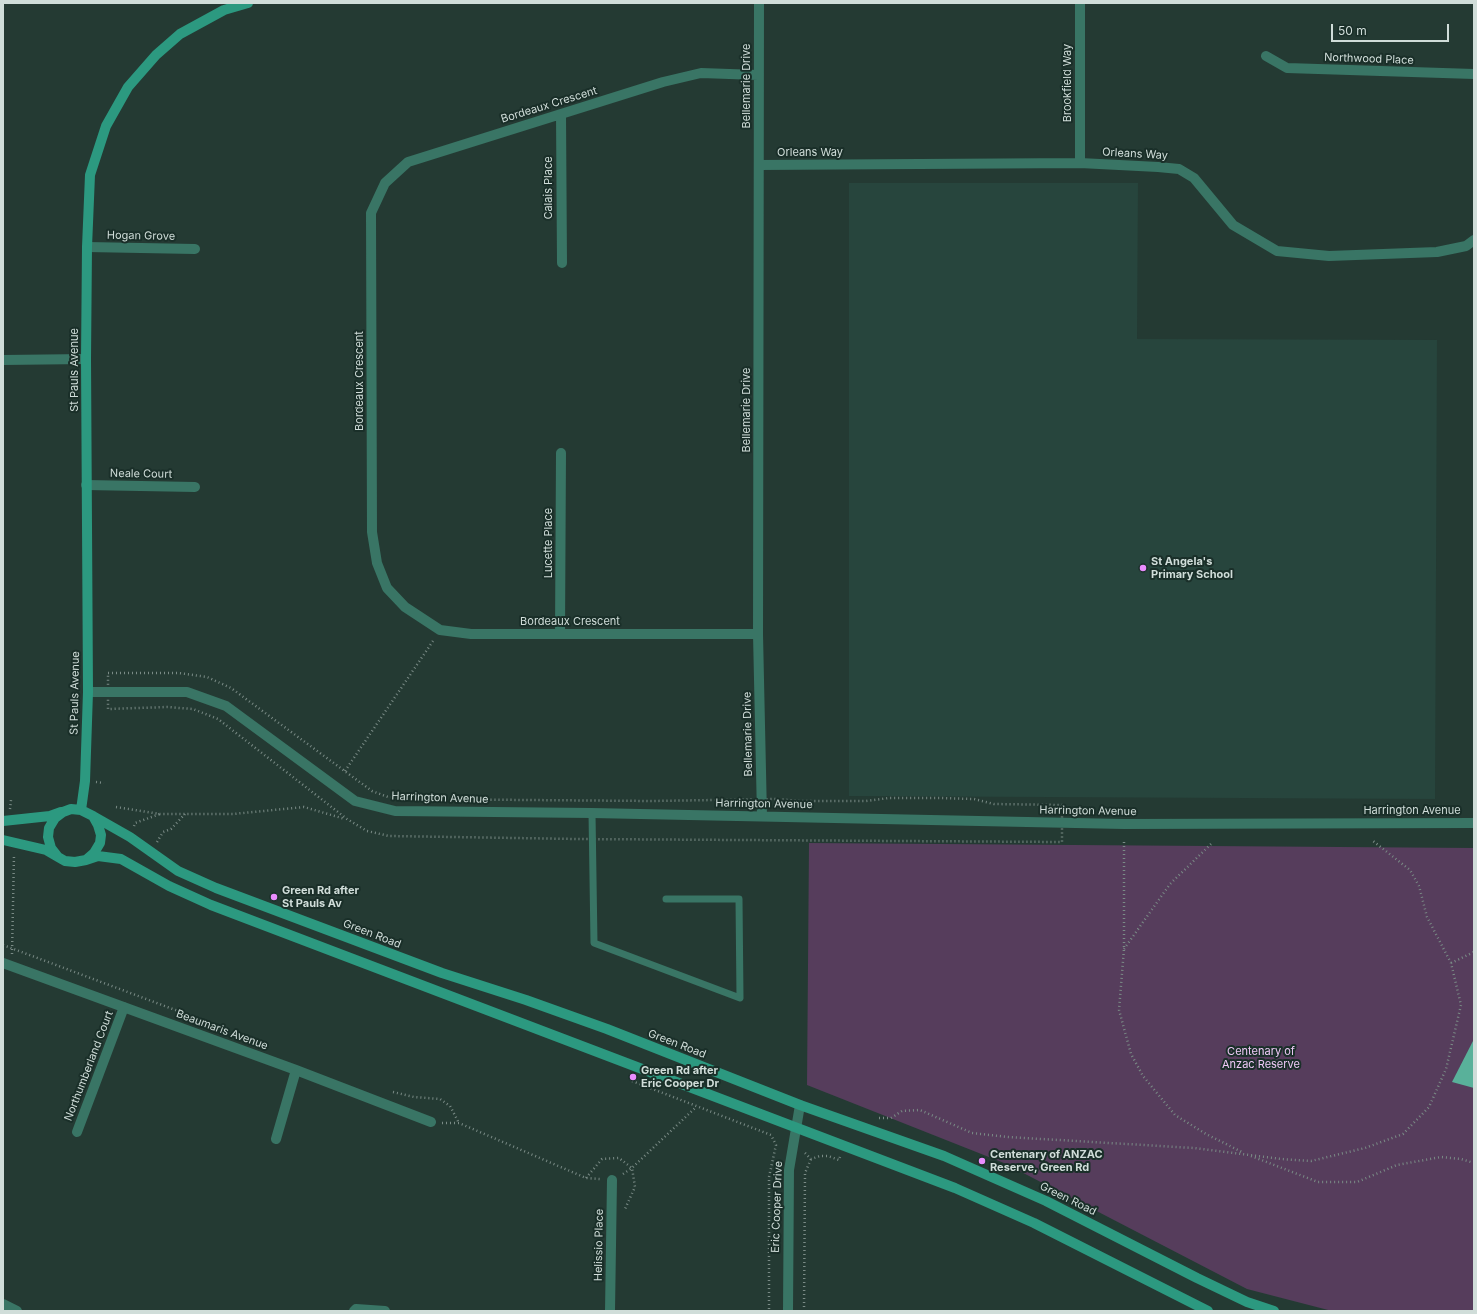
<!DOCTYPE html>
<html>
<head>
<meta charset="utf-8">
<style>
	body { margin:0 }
	#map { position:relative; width:1477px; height:1314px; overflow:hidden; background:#243a33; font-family:Inter,sans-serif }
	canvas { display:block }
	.frame { position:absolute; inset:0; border:4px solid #d0ddd9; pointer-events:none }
	.scale { position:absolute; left:1331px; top:24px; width:118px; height:18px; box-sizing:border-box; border:2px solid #d0ddd9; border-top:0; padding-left:5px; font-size:12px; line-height:14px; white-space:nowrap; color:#d0ddd9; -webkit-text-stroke:3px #1a2f29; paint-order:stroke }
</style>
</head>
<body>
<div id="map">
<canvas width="1477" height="1314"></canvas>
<div class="frame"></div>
<div class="scale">50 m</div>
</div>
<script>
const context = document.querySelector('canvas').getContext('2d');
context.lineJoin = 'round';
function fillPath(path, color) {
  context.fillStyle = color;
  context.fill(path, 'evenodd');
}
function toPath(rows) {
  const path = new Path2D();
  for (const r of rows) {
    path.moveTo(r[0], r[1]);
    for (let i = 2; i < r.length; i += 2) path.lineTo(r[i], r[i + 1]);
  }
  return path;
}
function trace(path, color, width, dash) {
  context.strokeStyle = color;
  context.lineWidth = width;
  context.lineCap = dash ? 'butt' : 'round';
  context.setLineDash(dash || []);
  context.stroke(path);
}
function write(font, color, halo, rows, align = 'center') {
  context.font = font + ' Inter,sans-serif';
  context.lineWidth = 4;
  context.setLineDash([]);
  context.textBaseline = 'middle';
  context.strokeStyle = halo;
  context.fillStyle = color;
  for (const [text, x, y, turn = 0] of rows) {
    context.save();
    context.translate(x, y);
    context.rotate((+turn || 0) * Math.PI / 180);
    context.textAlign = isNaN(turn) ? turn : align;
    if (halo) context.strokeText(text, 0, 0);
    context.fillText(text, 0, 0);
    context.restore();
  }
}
const built = toPath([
	[849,183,1138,183,1137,339,1437,340,1435,799,849,796]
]);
const green = toPath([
	[809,843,1474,848,1474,1311,1332,1311,1247,1289,1004,1163,807,1085]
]);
const building = toPath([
	[1474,1039,1474,1088,1452,1082]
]);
const path = toPath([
	[108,673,179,673,207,677,231,688,372,791,388,797,405,799,651,801,778,799,798,801,866,801,889,798,942,798,974,799,994,804,1062,805,1062,842,578,839,389,836,367,831,347,819,218,719,193,709,167,707,108,709,108,673],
	[345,771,433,641],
	[96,782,104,783],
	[116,807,160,814,233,814,304,807,345,819],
	[10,809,11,800],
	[134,826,135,823,160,814],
	[157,842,163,832,171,829,185,814],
	[1124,842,1124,949,1119,1010,1131,1054,1143,1076,1175,1115,1206,1134,1242,1152],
	[3,945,231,1031],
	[1124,949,1170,884,1211,844],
	[12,954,14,855],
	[1451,963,1474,952],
	[632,1081,771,1135,776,1145,769,1177,769,1311],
	[393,1092,414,1097,440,1099,450,1106,459,1123],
	[879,1118,891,1118,902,1111,920,1110,972,1133,1008,1137,1194,1148,1281,1159,1311,1161,1365,1148,1403,1134,1429,1107,1446,1069,1461,1005,1451,963,1427,917,1419,886,1410,870,1373,841],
	[442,1123,459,1123,586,1178,600,1179],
	[805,1153,811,1159,820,1156,828,1156,839,1160,840,1157],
	[1251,1156,1318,1182,1357,1182,1397,1165,1441,1157,1461,1159,1474,1163],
	[623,1174,632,1168,696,1107],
	[586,1178,602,1159,619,1158,632,1168,635,1187,625,1209],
	[804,1311,805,1173,811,1159]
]);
const lane = toPath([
	[592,813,594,943,740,998,739,899,666,899]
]);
const street = toPath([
	[759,3,758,634,762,816],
	[1266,56,1287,68,1474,74],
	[561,114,562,263],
	[1080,163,1080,3],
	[759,165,1080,163,1158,167,1179,169,1194,178,1233,225,1277,251,1329,256,1437,252,1466,246,1474,240],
	[87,247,195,249],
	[3,360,86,359],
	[86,485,195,487],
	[560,633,561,453],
	[758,634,471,634,440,630,405,607,387,588,377,563,372,532,371,213,385,183,408,162,663,82,701,73,758,75],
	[88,692,187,692,226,706,355,801,395,811,592,813,1124,824,1474,823],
	[3,963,296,1070,431,1122],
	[77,1132,124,1007],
	[276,1139,296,1070],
	[3,1304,17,1311],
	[354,1311,356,1309,385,1311],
	[610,1311,612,1180],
	[788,1311,789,1170,800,1105]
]);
const secondary = toPath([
	[81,810,85,781,88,692,86,359,87,247,90,175,106,126,128,87,156,55,180,34,224,10,248,3],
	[93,816,130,837,178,871,216,888,442,973,526,1000,607,1029,800,1105,944,1156,1046,1201,1197,1278,1247,1302,1274,1311],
	[3,821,50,816,61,812],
	[3,840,46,850,58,857,65,861,75,862,86,860,94,853,100,843,101,835,98,825,93,816,81,810,71,809,63,812,55,818,49,828,48,837,51,848,58,857],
	[86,860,98,856,121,859,169,886,211,905,955,1188,1034,1223,1208,1311]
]);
const markers = [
	[1143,568,4,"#e98dfe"],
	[274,897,4,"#e98dfe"],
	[633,1077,4,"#e98dfe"],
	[982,1161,4,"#e98dfe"]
];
const streetNames = [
	["Northwood Place",1369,59,2],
	["Brookfield Way",1068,83,-90],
	["Bellemarie Drive",747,86,-90],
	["Bordeaux Crescent",549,105,-17],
	["Orleans Way",810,153],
	["Orleans Way",1135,154,3],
	["Calais Place",549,188,-90],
	["Hogan Grove",141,236,1],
	["St Pauls Avenue",75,370,-90],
	["Bordeaux Crescent",360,381,-90],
	["Bellemarie Drive",747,410,-90],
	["Neale Court",141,474,1],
	["Lucette Place",549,543,-90],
	["Bordeaux Crescent",570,622],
	["St Pauls Avenue",75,693,-89],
	["Bellemarie Drive",748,734,-91],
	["Harrington Avenue",440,798,2],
	["Harrington Avenue",764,804,1],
	["Harrington Avenue",1088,811,1],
	["Harrington Avenue",1412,811],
	["Green Road",372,934,21],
	["Beaumaris Avenue",222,1030,20],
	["Green Road",677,1044,21],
	["Northumberland Court",89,1066,-69],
	["Green Road",1068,1199,26],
	["Eric Cooper Drive",777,1207,-88],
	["Helissio Place",599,1245,-89]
];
const poiNames = [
	["St Angela's",1151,562],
	["Primary School",1151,575],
	["Green Rd after",282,891],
	["St Pauls Av",282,904],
	["Green Rd after",641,1071],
	["Eric Cooper Dr",641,1084],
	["Centenary of ANZAC",990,1155],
	["Reserve, Green Rd",990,1168]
];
const parkNames = [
	["Centenary of",1261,1052],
	["Anzac Reserve",1261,1065]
];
fillPath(built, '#27453d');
fillPath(green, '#563d5c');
fillPath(building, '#59b19a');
trace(path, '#7a8b86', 2.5, [1, 3]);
trace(lane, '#397565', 7);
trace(street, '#397565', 10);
trace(secondary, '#2c9980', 10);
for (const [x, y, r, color] of markers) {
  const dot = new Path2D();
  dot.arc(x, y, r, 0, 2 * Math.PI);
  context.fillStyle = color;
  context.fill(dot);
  trace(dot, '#1a2f29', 1.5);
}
write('11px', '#d0ddd9', '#1a2f29', streetNames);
write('bold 11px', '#d0ddd9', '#1a2f29', poiNames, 'left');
write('11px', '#eec8f6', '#1a2f29', parkNames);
</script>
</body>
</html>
